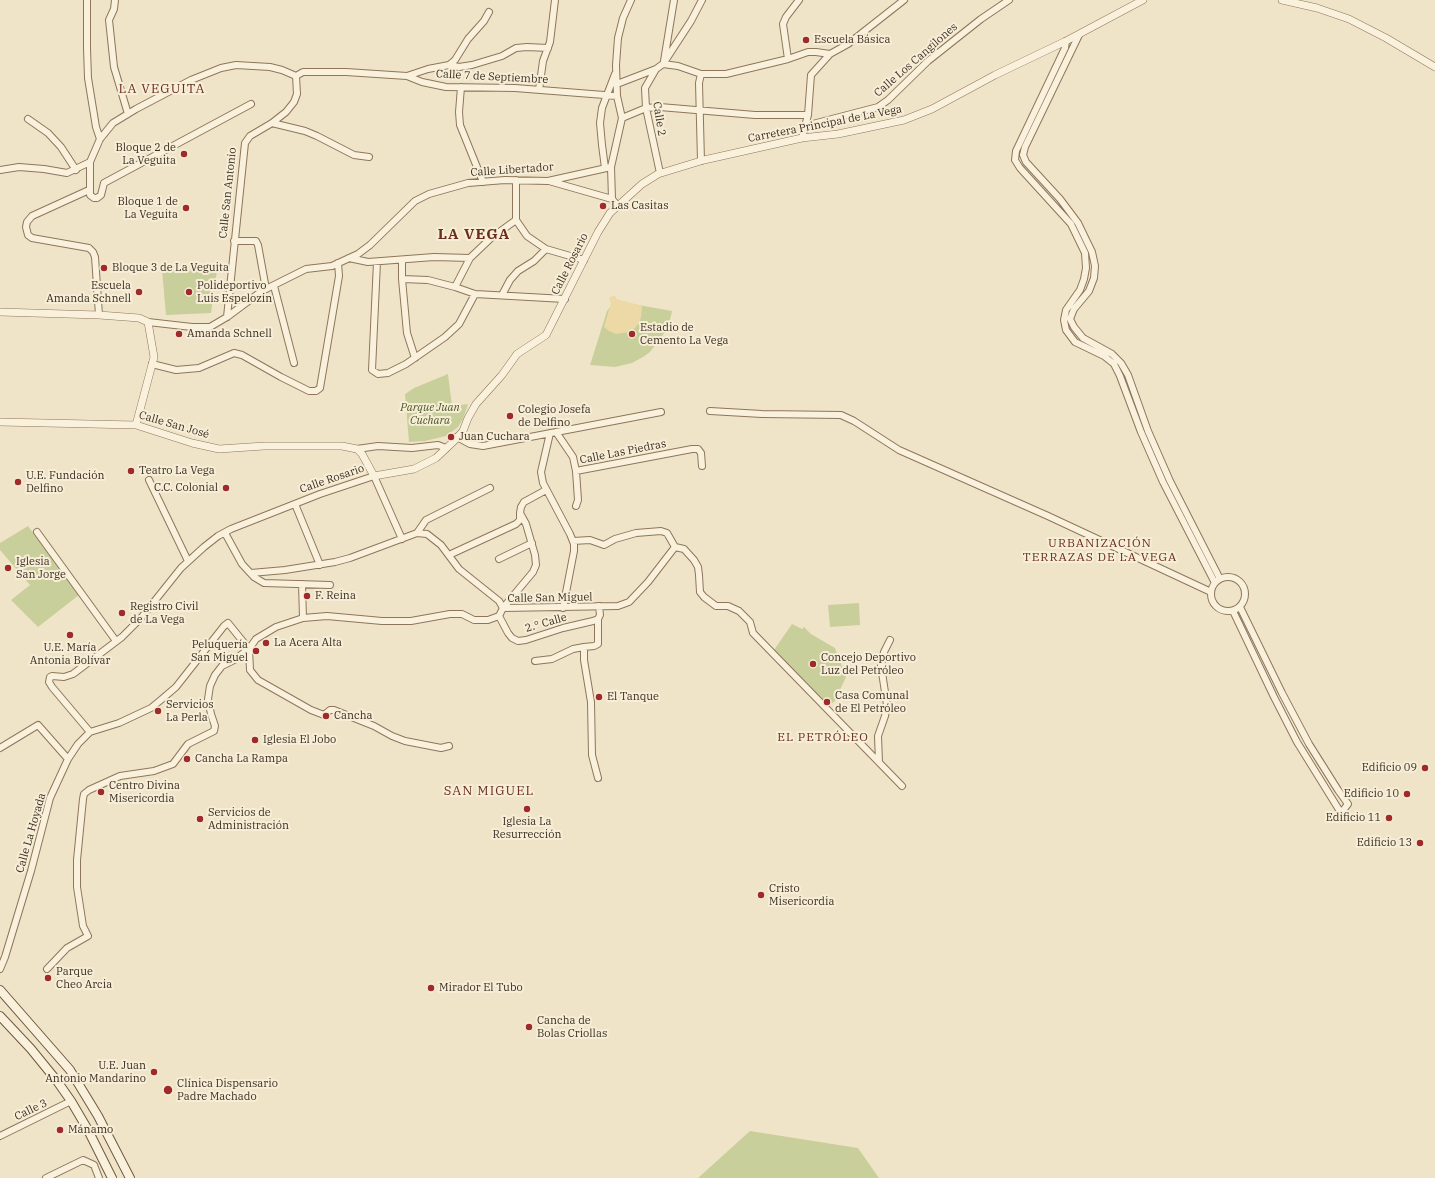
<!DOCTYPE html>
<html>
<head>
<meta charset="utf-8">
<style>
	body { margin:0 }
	canvas { display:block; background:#f0e4c8 }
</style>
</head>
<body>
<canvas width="1435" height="1178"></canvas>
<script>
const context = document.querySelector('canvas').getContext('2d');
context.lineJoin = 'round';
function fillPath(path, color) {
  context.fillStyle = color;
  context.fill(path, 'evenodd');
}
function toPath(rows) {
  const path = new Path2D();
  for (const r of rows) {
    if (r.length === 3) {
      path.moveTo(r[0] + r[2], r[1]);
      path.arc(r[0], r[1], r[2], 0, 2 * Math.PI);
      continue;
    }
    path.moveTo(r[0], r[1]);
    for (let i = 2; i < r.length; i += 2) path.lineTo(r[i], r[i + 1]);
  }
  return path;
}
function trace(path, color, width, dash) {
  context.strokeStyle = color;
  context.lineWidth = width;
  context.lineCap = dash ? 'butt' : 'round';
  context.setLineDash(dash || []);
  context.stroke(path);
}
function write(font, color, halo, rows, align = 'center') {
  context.font = font + ' "IBM Plex Serif",serif';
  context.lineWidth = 4;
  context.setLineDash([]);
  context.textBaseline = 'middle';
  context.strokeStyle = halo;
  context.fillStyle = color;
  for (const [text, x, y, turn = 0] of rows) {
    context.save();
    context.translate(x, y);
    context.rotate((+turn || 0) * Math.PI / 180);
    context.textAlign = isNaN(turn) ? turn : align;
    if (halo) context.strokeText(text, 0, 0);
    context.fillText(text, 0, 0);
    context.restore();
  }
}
const green = toPath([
	[162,270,217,271,211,313,166,315],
	[622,302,672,311,669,324,665,332,650,352,643,357,632,363,615,367,590,365,607,311,610,307],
	[448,374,452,406,468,404,463,419,458,427,446,436,425,441,409,442,405,394,414,388],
	[28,526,79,595,38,627,11,600,30,585,0,550,0,543],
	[859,603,860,625,830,627,828,605],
	[792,624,802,629,804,627,811,634,835,648,846,677,835,701,825,708,774,650],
	[750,1131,858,1148,879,1178,698,1178]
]);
const sand = toPath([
	[612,296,615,296,617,299,642,306,641,317,639,323,635,328,629,332,616,334,609,331,604,327,611,303,609,298]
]);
const minor = toPath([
	[87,0,87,48,88,78,96,127,100,139],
	[115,0,114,9,109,20,114,67,128,114],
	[1079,35,1025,147,1023,155,1026,162,1060,199,1078,223,1092,252,1095,266,1094,278,1089,291,1074,309,1070,319,1074,327,1083,338,1112,354,1121,363,1128,375,1148,431,1170,481,1220,579],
	[1066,41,1065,48,1016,151,1015,160,1020,168,1071,224,1085,253,1086,268,1084,279,1080,290,1066,310,1064,320,1066,330,1075,342,1104,356,1114,364,1120,376,1141,432,1163,482,1215,583],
	[788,59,783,24,786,17,799,0],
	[664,61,674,0],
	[663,64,678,66,701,74,726,74,788,59,808,52,816,52,830,54],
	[449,65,455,60,468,39,484,21,489,12],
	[656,69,645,88,646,108,660,173],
	[296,76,303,72,346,72,407,76,422,82,446,87,515,88,617,96],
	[407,76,428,69,449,65,459,67,472,65,502,56,516,48,527,47,548,48],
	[617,84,656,69,663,64,691,21,702,0],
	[461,87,459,112,460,125,483,182],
	[539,90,543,61,550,42,555,0],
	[251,104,104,183,101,195,97,198,94,198,90,195,90,162,100,139,113,123,136,109,191,80,221,68,236,65,270,67,282,70,296,76],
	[622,118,646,108,660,107,755,115,808,115],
	[28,119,48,133,61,147,76,170],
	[272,123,305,131,317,136,354,155,369,157],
	[805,126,878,107,888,100,928,61,981,19,1009,0],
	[802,138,808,115,811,75,830,54,848,44,904,0],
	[701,161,699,83,701,74],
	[605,168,602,145,600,123,602,108,615,74],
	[0,170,19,167,44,169,67,173,90,162],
	[549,181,612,199],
	[89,190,32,216,27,222,26,227,28,235,32,238,89,248,93,252,95,257,99,315],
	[618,206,612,199,611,167,622,118,617,96,616,65,618,38,623,18,631,0],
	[516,220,527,236,546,249,584,260],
	[234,241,256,241,258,245,266,289],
	[349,258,368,262,434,257,470,258],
	[402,260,402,279,407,333,415,358],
	[377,262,372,370,378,374,388,373,406,364,445,337,459,324,475,294],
	[402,279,428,280,455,287,475,294,565,299],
	[274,286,294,363],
	[455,287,470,258,491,238,516,220,516,180],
	[502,295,510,280,518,271,534,261,546,249],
	[227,317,245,143,250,136,272,123,286,112,294,102,297,94,296,76],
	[148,322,192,327,210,327,227,317,262,291,306,269,332,266,358,254,370,245,415,201,429,194,468,183,505,180,548,181,611,167],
	[152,364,176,370,199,368,234,353,242,355,281,377,309,391,316,391,320,388,339,276,338,263],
	[710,411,762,414,841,415,854,421,899,450,1048,516,1211,592],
	[556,432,573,457,576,471,692,449,698,449,701,453,702,466],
	[550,433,541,472,543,483,570,534,574,544,574,551,563,608],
	[457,437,470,444,483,446,661,412],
	[357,449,378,446,412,448,438,445,446,448],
	[149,480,188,561],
	[295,504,320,565],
	[576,506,578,500,576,471],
	[37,532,116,641],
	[225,533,242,564,254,577,264,583,330,585],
	[417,533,426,520,490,488],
	[573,541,590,540,604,545,615,539,636,533,661,531,667,533,675,547],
	[675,547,684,549,694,560,698,567,699,575,700,592,704,597,716,606,728,606,739,611,750,622,753,633,902,786],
	[449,555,516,524,520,520,520,513],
	[499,559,532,543],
	[251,573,285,570,335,562,350,558,417,533,427,534,441,545,459,569,499,601,503,608],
	[1228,594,17],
	[302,584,303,618],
	[503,608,618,606,629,602,648,582,675,547],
	[1233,611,1274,697,1297,742,1341,813,1348,804,1338,790,1309,744,1282,693,1240,607],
	[499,616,508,633,512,638,518,641,526,640,563,628,593,621,598,619,600,615,599,606],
	[584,647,584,660,591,702,592,755,598,778],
	[249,649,250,670,258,680,311,710,324,715,330,710,334,710,374,726,392,736,405,741,441,748,449,746],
	[535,661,552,659,573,649,584,647,594,646,598,644,598,619],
	[90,732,52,687,49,682,50,677,52,676,64,677,73,674,122,637,141,618,181,568,204,547,218,536,231,529,320,494,374,476,402,539],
	[0,748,38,725,68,759],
	[879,762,878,736,885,716,887,705,881,666,884,652,890,640],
	[0,969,5,957,31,871,50,798,68,759,78,744,90,732,119,723,151,708,162,699,176,687,224,626,228,623,249,649],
	[47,969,67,948,88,936,83,926,77,887,77,860,83,799,84,794,89,790,120,776,154,771,173,764,188,744,214,731,215,726,211,714,208,699,210,686,215,675,222,666,234,660,249,649,256,639,276,627,303,618,327,616,382,621,411,621,450,614,462,614,474,620,488,620,499,616,503,608,533,572,536,565,535,555,526,524,520,513,521,507,524,502,546,490],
	[0,1136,71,1101],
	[46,1178,83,1160,94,1165,99,1178]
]);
const tertiary = toPath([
	[1282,0,1317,8,1349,19,1386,38,1435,67],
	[0,312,99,315,139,318,148,322,154,357,136,425],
	[0,422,136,425,192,443,219,449,264,446,342,446,357,449,362,454,374,476,414,469,436,458,454,441,463,431,468,418,476,404,502,375,517,354,546,335,598,232,610,213,642,184,658,174,704,160,802,138,838,134,904,120,932,109,995,75,1066,41,1143,0]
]);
const secondary = toPath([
	[0,990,70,1070,98,1116,130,1178],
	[0,1016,31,1049,57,1081,71,1101,88,1130,112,1178]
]);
const markers = [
	[806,40,4,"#9e2a2b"],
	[184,154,4,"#9e2a2b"],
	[603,206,4,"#9e2a2b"],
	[186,208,4,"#9e2a2b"],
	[104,268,4,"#9e2a2b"],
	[139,292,4,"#9e2a2b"],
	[189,292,4,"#9e2a2b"],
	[179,334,4,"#9e2a2b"],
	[632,334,4,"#9e2a2b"],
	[510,416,4,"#9e2a2b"],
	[451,437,4,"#9e2a2b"],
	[131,471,4,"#9e2a2b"],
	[18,482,4,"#9e2a2b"],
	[226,488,4,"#9e2a2b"],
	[8,568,4,"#9e2a2b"],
	[307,596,4,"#9e2a2b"],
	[122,613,4,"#9e2a2b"],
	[70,635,4,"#9e2a2b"],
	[266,643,4,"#9e2a2b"],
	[256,651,4,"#9e2a2b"],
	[813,664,4,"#9e2a2b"],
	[599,697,4,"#9e2a2b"],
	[827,702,4,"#9e2a2b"],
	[158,711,4,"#9e2a2b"],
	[326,716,4,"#9e2a2b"],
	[255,740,4,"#9e2a2b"],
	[187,759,4,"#9e2a2b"],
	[1425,768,4,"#9e2a2b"],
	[101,792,4,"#9e2a2b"],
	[1407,794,4,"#9e2a2b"],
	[527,809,4,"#9e2a2b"],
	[1389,818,4,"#9e2a2b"],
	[200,819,4,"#9e2a2b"],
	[1420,843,4,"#9e2a2b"],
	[761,895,4,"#9e2a2b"],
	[48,978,4,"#9e2a2b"],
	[431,988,4,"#9e2a2b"],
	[529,1027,4,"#9e2a2b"],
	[154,1072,4,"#9e2a2b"],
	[168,1090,5,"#9e2a2b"],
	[60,1130,4,"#9e2a2b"]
];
const poiNames = [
	["Escuela Básica",814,40],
	["Bloque 2 de",176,148,"right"],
	["La Veguita",176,161,"right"],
	["Bloque 1 de",178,202,"right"],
	["La Veguita",178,215,"right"],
	["Las Casitas",611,206],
	["Bloque 3 de La Veguita",112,268],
	["Escuela",131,286,"right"],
	["Amanda Schnell",131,299,"right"],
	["Polideportivo",197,286],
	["Luis Espelozin",197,299],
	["Estadio de",640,328],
	["Cemento La Vega",640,341],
	["Amanda Schnell",187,334],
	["Colegio Josefa",518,410],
	["de Delfino",518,423],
	["Juan Cuchara",459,437],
	["Teatro La Vega",139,471],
	["U.E. Fundación",26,476],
	["Delfino",26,489],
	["C.C. Colonial",218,488,"right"],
	["Iglesia",16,562],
	["San Jorge",16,575],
	["F. Reina",315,596],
	["Registro Civil",130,607],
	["de La Vega",130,620],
	["La Acera Alta",274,643],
	["Peluquería",248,645,"right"],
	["San Miguel",248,658,"right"],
	["U.E. María",70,648,"center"],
	["Antonia Bolívar",70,661,"center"],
	["Concejo Deportivo",821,658],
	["Luz del Petróleo",821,671],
	["Casa Comunal",835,696],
	["de El Petróleo",835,709],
	["El Tanque",607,697],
	["Servicios",166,705],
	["La Perla",166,718],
	["Cancha",334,716],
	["Iglesia El Jobo",263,740],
	["Cancha La Rampa",195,759],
	["Edificio 09",1417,768,"right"],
	["Centro Divina",109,786],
	["Misericordia",109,799],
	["Edificio 10",1399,794,"right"],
	["Servicios de",208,813],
	["Administración",208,826],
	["Edificio 11",1381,818,"right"],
	["Iglesia La",527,822,"center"],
	["Resurrección",527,835,"center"],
	["Edificio 13",1412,843,"right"],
	["Cristo",769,889],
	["Misericordia",769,902],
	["Parque",56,972],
	["Cheo Arcia",56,985],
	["Mirador El Tubo",439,988],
	["Cancha de",537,1021],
	["Bolas Criollas",537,1034],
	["U.E. Juan",146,1066,"right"],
	["Antonio Mandarino",146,1079,"right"],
	["Clínica Dispensario",177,1084],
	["Padre Machado",177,1097],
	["Mánamo",68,1130]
];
const streetNames = [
	["Calle Los Cangilones",916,60,-41],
	["Calle 7 de Septiembre",492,77,3],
	["Calle 2",659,119,81],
	["Carretera Principal de La Vega",825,124,-11],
	["Calle Libertador",512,170,-4],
	["Calle San Antonio",228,193,-84],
	["Calle Rosario",570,264,-63],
	["Calle San José",174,425,16],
	["Calle Las Piedras",623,452,-11],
	["Calle Rosario",332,479,-19],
	["Calle San Miguel",550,598,-1],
	["2.° Calle",546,623,-16],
	["Calle La Hoyada",31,833,-74],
	["Calle 3",31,1110,-26]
];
const parkNames = [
	["Parque Juan",430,408],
	["Cuchara",430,421]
];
const neighbourhoodNames = [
	["URBANIZACIÓN",1100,544],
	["TERRAZAS DE LA VEGA",1100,558],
	["EL PETRÓLEO",823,738]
];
const quarterNames = [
	["LA VEGUITA",162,89],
	["SAN MIGUEL",489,791]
];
const districtNames = [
	["LA VEGA",474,235]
];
fillPath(green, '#c9cf9b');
fillPath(sand, '#ecd9a5');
trace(minor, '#8d765c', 8);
trace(tertiary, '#8d765c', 8);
trace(secondary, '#6f573f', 10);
trace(minor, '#faf1dc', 6);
trace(tertiary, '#faf1dc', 7);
trace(secondary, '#faf1dc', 8);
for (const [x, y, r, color] of markers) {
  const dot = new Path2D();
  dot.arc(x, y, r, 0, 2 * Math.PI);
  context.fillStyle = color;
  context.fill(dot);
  trace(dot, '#f7eed8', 1.5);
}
write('11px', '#3d2e20', '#f7eed8', poiNames, 'left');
write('11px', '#3d2e20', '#f7eed8', streetNames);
write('italic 11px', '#4d5a26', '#f7eed8', parkNames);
context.letterSpacing = '1px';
write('12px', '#6b2e1e', '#f7eed8', neighbourhoodNames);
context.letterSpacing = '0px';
context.letterSpacing = '1px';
write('13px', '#6b2e1e', '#f7eed8', quarterNames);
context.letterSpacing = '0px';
context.letterSpacing = '1px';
write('bold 15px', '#6b2e1e', '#f7eed8', districtNames);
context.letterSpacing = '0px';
</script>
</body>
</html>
